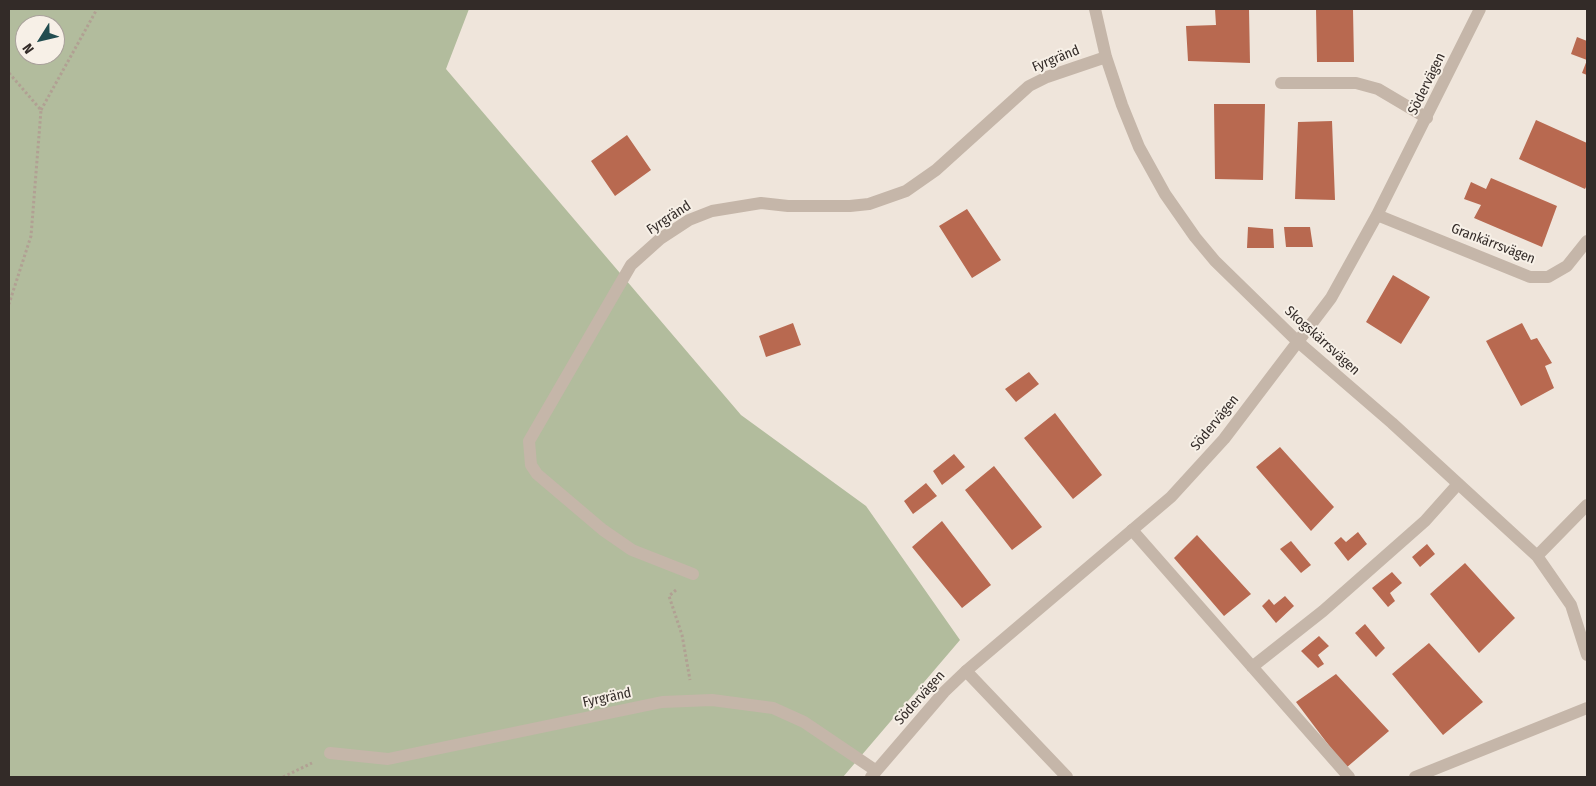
<!DOCTYPE html>
<html>
<head>
<meta charset="utf-8">
<style>
	body { margin:0 }
	#map { position:relative; width:1596px; height:786px; overflow:hidden; background:#efe5db; font-family:"Fira Sans Condensed",sans-serif }
	canvas { display:block }
	.frame { position:absolute; inset:0; border:10px solid #332b28; pointer-events:none }
	.north { position:absolute; left:15px; top:15px; width:50px; height:50px; box-sizing:border-box; background:#f7f0e7; border:1px solid #a9a19b; border-radius:50%; rotate:234deg; font-size:14px; font-weight:700; line-height:20px; text-align:center; color:#332b28 }
	.north::after { content:''; display:block; margin:auto; width:18px; height:22px; background:#224d50; clip-path:polygon(50% 0,100% 100%,50% 72%,0 100%) }
</style>
</head>
<body>
<div id="map">
<canvas width="1596" height="786"></canvas>
<div class="frame"></div>
<div class="north">N</div>
</div>
<script>
const context = document.querySelector('canvas').getContext('2d');
context.lineJoin = 'round';
function fillPath(path, color) {
  context.fillStyle = color;
  context.fill(path, 'evenodd');
}
function toPath(rows) {
  const path = new Path2D();
  for (const r of rows) {
    path.moveTo(r[0], r[1]);
    for (let i = 2; i < r.length; i += 2) path.lineTo(r[i], r[i + 1]);
  }
  return path;
}
function trace(path, color, width, dash) {
  context.strokeStyle = color;
  context.lineWidth = width;
  context.lineCap = dash ? 'butt' : 'round';
  context.setLineDash(dash || []);
  context.stroke(path);
}
function write(font, color, halo, rows, align = 'center') {
  context.font = font + ' "Fira Sans Condensed",sans-serif';
  context.lineWidth = 4;
  context.setLineDash([]);
  context.textBaseline = 'middle';
  context.strokeStyle = halo;
  context.fillStyle = color;
  for (const [text, x, y, turn = 0] of rows) {
    context.save();
    context.translate(x, y);
    context.rotate((+turn || 0) * Math.PI / 180);
    context.textAlign = isNaN(turn) ? turn : align;
    if (halo) context.strokeText(text, 0, 0);
    context.fillText(text, 0, 0);
    context.restore();
  }
}
const green = toPath([
	[9,9,469,9,446,69,741,415,866,506,960,640,843,777,9,777],
	[25,25,55,25,55,55,25,55]
]);
const building = toPath([
	[1215,9,1249,9,1250,63,1188,61,1186,26,1216,25],
	[1316,9,1353,9,1354,62,1317,62],
	[1577,37,1587,41,1587,75,1582,73,1587,60,1571,54],
	[1214,104,1265,104,1263,180,1215,179],
	[1536,120,1587,143,1587,185,1585,189,1519,159],
	[1332,121,1335,200,1295,199,1298,122],
	[627,135,651,170,615,196,591,161],
	[1491,178,1557,206,1542,247,1474,218,1481,205,1464,199,1471,182,1486,189],
	[967,209,1001,260,972,278,939,226],
	[1248,227,1273,229,1274,248,1247,248],
	[1284,227,1310,227,1313,247,1286,247],
	[1393,275,1430,297,1401,344,1366,322],
	[793,323,801,345,766,357,759,336],
	[1522,323,1531,340,1537,338,1552,363,1545,366,1554,388,1521,406,1486,341],
	[1029,372,1039,384,1016,402,1005,389],
	[1055,413,1102,475,1073,499,1024,438],
	[1280,447,1334,507,1311,531,1256,467],
	[954,454,965,467,942,485,933,471],
	[994,466,1042,527,1012,550,965,490],
	[926,483,937,496,913,514,904,501],
	[942,521,991,585,962,608,912,547],
	[1358,532,1367,544,1348,561,1334,543,1341,537,1346,542],
	[1197,535,1251,594,1224,616,1174,558],
	[1291,541,1311,565,1301,573,1280,549],
	[1427,544,1435,554,1420,567,1412,557],
	[1465,563,1515,618,1479,653,1430,594],
	[1392,572,1402,583,1390,593,1395,601,1388,607,1372,588],
	[1285,596,1294,606,1276,623,1262,606,1269,599,1274,605],
	[1365,624,1385,648,1376,657,1355,633],
	[1319,636,1329,646,1318,655,1324,664,1318,668,1301,651],
	[1429,643,1483,702,1443,735,1392,674],
	[1336,674,1389,731,1346,768,1296,702]
]);
const path = toPath([
	[9,73,41,110,31,236,9,304],
	[41,110,97,9],
	[676,590,669,596,682,635,690,680],
	[283,777,312,763]
]);
const service = toPath([
	[1281,83,1356,83,1378,89,1427,118],
	[1132,530,1349,777],
	[1252,667,1323,611,1425,521,1458,484],
	[966,671,1067,777],
	[1415,777,1587,708]
]);
const minor = toPath([
	[1095,9,1106,57,1122,105,1139,147,1165,194,1195,237,1215,261,1297,341,1392,423,1537,556,1571,605,1587,655],
	[1377,215,1530,277,1548,277,1567,266,1587,241],
	[1537,556,1587,505],
	[693,574,632,550,603,530,537,474,531,465,529,441,631,265,660,239,689,220,712,211,761,203,788,206,850,206,869,204,906,191,936,170,1029,86,1047,77,1106,57],
	[330,753,388,759,662,702,712,700,773,708,804,722,875,770],
	[871,777,944,692,966,671,1171,497,1224,439,1331,298,1377,215,1480,9]
]);
const streetNames = [
	["Fyrgränd",1056,59,-22],
	["Södervägen",1427,84,-64],
	["Fyrgränd",669,218,-33],
	["Grankärrsvägen",1493,244,21],
	["Skogskärrsvägen",1322,341,42],
	["Södervägen",1215,423,-51],
	["Fyrgränd",607,698,-12],
	["Södervägen",920,698,-48]
];
fillPath(green, '#b2bc9d');
fillPath(building, '#b86950');
trace(path, '#b1a093', 3, [2.5, 2.5]);
trace(service, '#c5b6a9', 12);
trace(minor, '#c5b6a9', 12);
write('14px', '#332b28', '#f7f0e7', streetNames);
</script>
</body>
</html>
